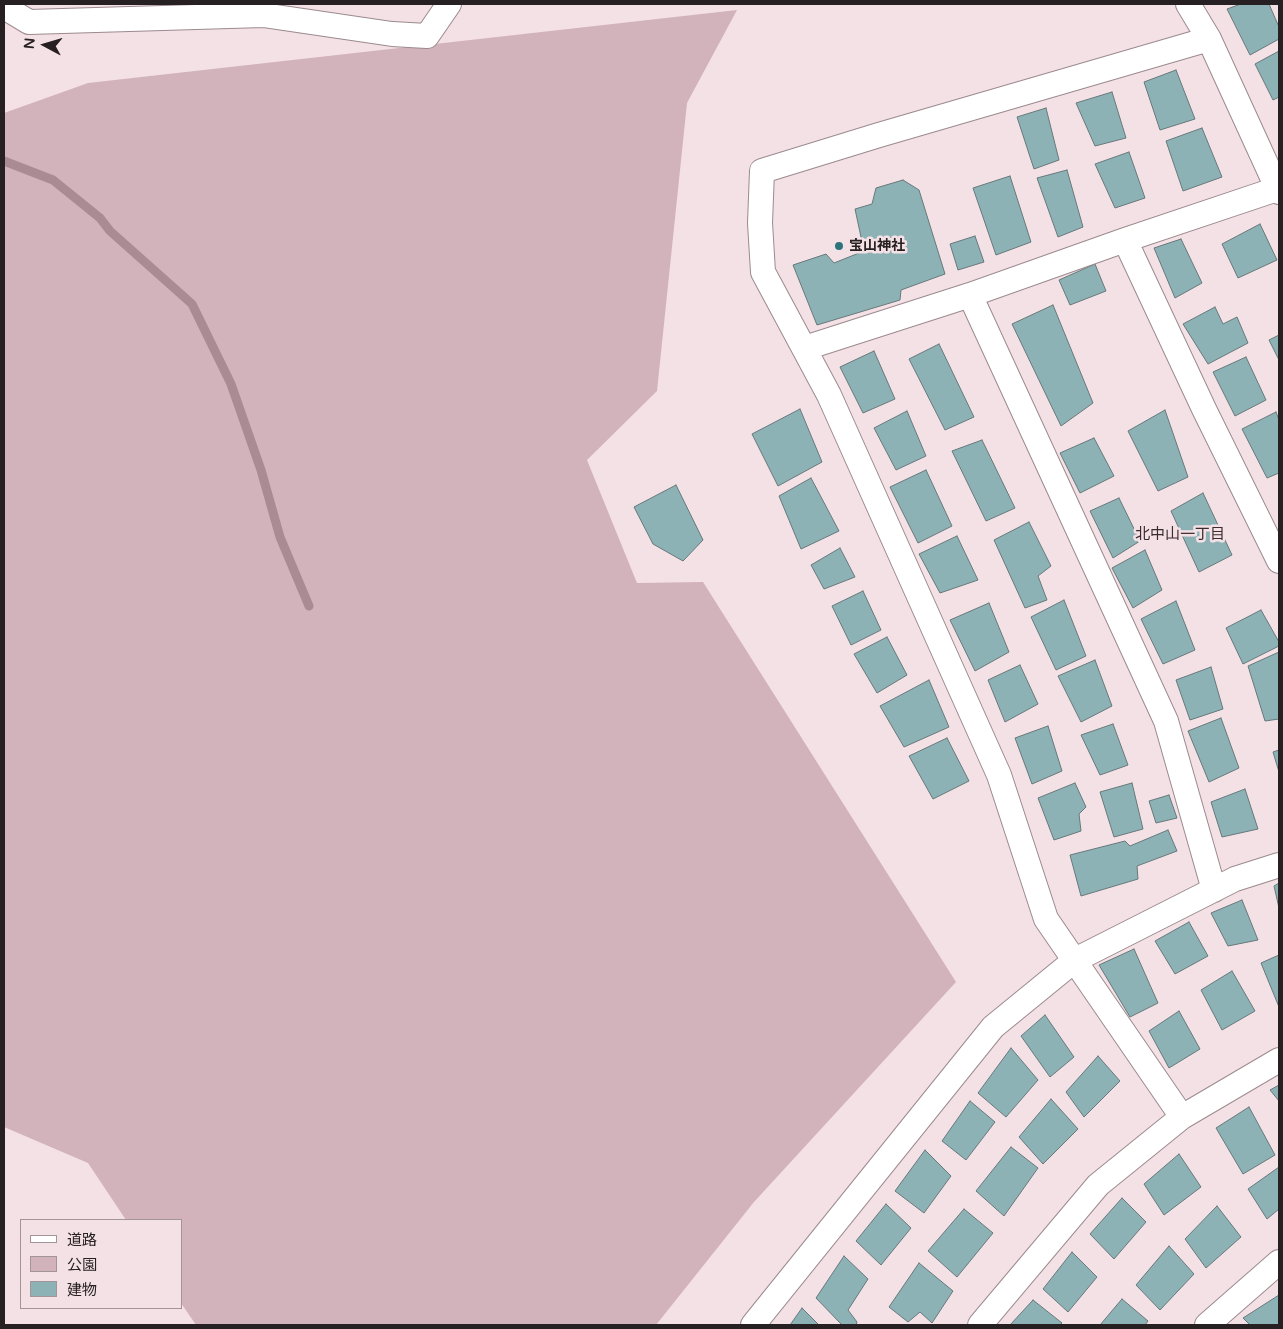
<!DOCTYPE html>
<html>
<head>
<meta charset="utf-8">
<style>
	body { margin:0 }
	#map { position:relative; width:1283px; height:1329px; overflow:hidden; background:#f4e1e6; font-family:"Varela Round","Noto Sans JP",sans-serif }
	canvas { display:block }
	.frame { position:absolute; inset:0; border:5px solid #272022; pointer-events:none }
	.legend { position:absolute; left:20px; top:1219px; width:162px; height:90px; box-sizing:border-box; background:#f4e1e6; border:1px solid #a29498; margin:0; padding:6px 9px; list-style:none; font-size:15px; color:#272022 }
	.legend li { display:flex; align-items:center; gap:10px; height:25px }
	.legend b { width:25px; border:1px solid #a29498 }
	.north { position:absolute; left:20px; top:20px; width:50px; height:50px; -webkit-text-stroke:4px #f4e1e6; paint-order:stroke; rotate:276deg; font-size:14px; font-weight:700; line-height:20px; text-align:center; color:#272022 }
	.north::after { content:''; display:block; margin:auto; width:18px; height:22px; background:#272022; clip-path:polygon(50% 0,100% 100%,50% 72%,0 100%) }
</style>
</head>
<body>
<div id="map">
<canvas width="1283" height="1329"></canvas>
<div class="frame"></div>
<ul class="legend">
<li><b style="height:6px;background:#fff"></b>道路</li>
<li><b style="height:14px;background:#d2b3bb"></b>公園</li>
<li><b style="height:14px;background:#8db2b6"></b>建物</li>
</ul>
<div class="north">N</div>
</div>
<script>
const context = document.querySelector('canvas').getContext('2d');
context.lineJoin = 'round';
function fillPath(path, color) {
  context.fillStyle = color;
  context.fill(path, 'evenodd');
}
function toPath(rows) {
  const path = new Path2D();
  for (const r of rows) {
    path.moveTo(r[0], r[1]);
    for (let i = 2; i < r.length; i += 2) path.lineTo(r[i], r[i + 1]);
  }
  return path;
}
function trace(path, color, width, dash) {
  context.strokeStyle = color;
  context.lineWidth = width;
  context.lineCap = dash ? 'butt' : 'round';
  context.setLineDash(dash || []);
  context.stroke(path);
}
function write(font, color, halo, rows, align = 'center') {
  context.font = font + ' "Varela Round","Noto Sans JP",sans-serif';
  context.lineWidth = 5;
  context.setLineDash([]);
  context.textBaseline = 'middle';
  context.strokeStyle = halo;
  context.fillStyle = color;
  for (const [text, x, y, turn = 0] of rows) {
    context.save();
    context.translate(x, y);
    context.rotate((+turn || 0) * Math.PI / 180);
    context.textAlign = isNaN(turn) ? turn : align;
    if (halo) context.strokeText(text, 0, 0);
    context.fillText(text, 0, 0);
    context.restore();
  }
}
const green = toPath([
	[737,10,687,103,657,391,587,460,637,583,703,582,956,982,754,1202,656,1325,196,1325,181,1303,181,1220,126,1220,88,1163,4,1127,4,113,88,83]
]);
const stream = toPath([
	[4,161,53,180,100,218,110,231,192,304,231,384,261,470,280,537,309,606]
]);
const building = toPath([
	[1241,4,1269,4,1279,27,1279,39,1250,55,1227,9,1241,4],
	[1279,51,1279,97,1273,100,1255,64,1279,51],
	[1176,70,1195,119,1160,130,1144,82,1176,70],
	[1112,92,1126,138,1095,146,1076,103,1112,92],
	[1046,108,1059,160,1034,169,1017,117,1046,108],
	[1202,128,1222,177,1183,191,1166,141,1202,128],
	[1129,152,1145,198,1115,208,1095,164,1129,152],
	[1067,170,1083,227,1058,237,1037,178,1067,170],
	[1010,176,1031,242,996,255,973,188,1010,176],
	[903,180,919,190,945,274,901,290,900,300,817,325,793,265,826,254,834,263,864,251,855,209,872,204,876,188,903,180],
	[1260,224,1277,260,1238,278,1222,244,1260,224],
	[975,236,984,262,958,270,950,244,975,236],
	[1181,239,1202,283,1175,298,1154,248,1181,239],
	[1095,264,1106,291,1070,305,1059,280,1095,264],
	[1053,305,1093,403,1061,426,1012,324,1053,305],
	[1215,307,1223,324,1237,317,1248,343,1208,364,1183,324,1215,307],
	[1279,335,1279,360,1269,340,1279,335],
	[939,344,974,417,945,430,909,359,939,344],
	[874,351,895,399,863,413,840,367,874,351],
	[1246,357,1266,400,1235,416,1213,372,1246,357],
	[800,409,822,462,778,486,752,434,800,409],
	[1165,410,1188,477,1158,491,1128,431,1165,410],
	[907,411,926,456,896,470,874,428,907,411],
	[1276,412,1279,420,1279,473,1267,478,1242,429,1276,412],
	[1094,438,1114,476,1080,493,1060,453,1094,438],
	[982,440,1015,508,986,521,952,451,982,440],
	[926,470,952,526,918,543,890,487,926,470],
	[811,478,839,531,801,549,779,496,811,478],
	[676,485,703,540,683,561,653,544,634,507,676,485],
	[1203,493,1232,555,1199,572,1171,511,1203,493],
	[1119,498,1140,541,1113,558,1090,511,1119,498],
	[1029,522,1051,566,1038,576,1047,600,1025,608,994,540,1029,522],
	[957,536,978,580,940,593,919,554,957,536],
	[840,548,855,577,824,589,811,565,840,548],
	[1145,550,1162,590,1133,608,1112,568,1145,550],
	[863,591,881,630,851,645,832,606,863,591],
	[1064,600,1086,656,1056,670,1031,617,1064,600],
	[1176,601,1195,650,1163,664,1141,619,1176,601],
	[989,603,1009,652,975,671,950,620,989,603],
	[1261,610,1279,642,1279,646,1243,664,1226,628,1261,610],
	[887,637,907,675,877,693,854,654,887,637],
	[1279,652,1279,719,1265,721,1248,666,1279,652],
	[1095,660,1112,706,1081,722,1058,676,1095,660],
	[1020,665,1038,704,1005,722,988,680,1020,665],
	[1211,667,1223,709,1190,720,1176,680,1211,667],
	[929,680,949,727,904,747,880,706,929,680],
	[1221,718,1239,768,1209,782,1188,731,1221,718],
	[1113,724,1128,765,1100,775,1081,735,1113,724],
	[1048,726,1062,771,1032,784,1015,738,1048,726],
	[947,738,969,781,933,799,909,756,947,738],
	[1279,750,1279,772,1273,752,1279,750],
	[1075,783,1086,807,1079,814,1081,831,1054,840,1038,798,1075,783],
	[1132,783,1143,829,1114,837,1100,792,1132,783],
	[1245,789,1258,829,1222,837,1211,802,1245,789],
	[1169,795,1177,818,1156,823,1149,801,1169,795],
	[1168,830,1177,851,1137,866,1138,879,1081,896,1070,855,1125,841,1130,846,1168,830],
	[1279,883,1279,908,1274,886,1279,883],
	[1242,900,1258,940,1228,946,1211,913,1242,900],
	[1189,922,1208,956,1175,974,1155,941,1189,922],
	[1134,949,1158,1003,1130,1017,1099,965,1134,949],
	[1279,955,1279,1007,1261,963,1279,955],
	[1232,971,1255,1011,1222,1030,1201,990,1232,971],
	[1179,1011,1200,1049,1169,1068,1149,1031,1179,1011],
	[1045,1015,1074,1057,1050,1077,1021,1036,1045,1015],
	[1011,1048,1038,1080,1006,1117,978,1093,1011,1048],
	[1098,1056,1120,1081,1084,1117,1066,1092,1098,1056],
	[1279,1085,1279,1101,1270,1090,1279,1085],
	[1051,1099,1078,1129,1043,1164,1019,1137,1051,1099],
	[970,1101,995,1122,966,1160,942,1141,970,1101],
	[1249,1107,1275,1155,1243,1174,1216,1128,1249,1107],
	[1011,1147,1038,1168,1004,1216,976,1191,1011,1147],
	[925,1150,951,1176,924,1213,895,1191,925,1150],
	[1179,1154,1201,1187,1164,1215,1144,1184,1179,1154],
	[1279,1167,1279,1209,1267,1219,1248,1189,1279,1167],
	[1122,1198,1146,1222,1114,1259,1090,1234,1122,1198],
	[886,1204,911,1228,881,1265,856,1241,886,1204],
	[1217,1206,1241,1237,1206,1268,1185,1239,1217,1206],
	[964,1209,993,1233,957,1277,928,1251,964,1209],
	[1169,1246,1194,1274,1160,1310,1136,1285,1169,1246],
	[1072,1252,1097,1277,1068,1312,1043,1289,1072,1252],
	[844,1256,868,1279,848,1310,857,1322,856,1325,842,1325,816,1298,844,1256],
	[919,1263,953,1291,932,1323,920,1312,908,1322,889,1307,919,1263],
	[1279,1295,1279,1325,1250,1325,1243,1318,1279,1295],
	[1122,1299,1148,1321,1145,1325,1100,1325,1122,1299],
	[1033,1300,1062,1323,1060,1325,1010,1325,1033,1300],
	[802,1308,819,1325,790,1325,802,1308]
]);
const minor = toPath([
	[1188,4,1209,39,1279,192],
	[4,7,29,22,263,15,392,34,427,36,449,4],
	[1125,240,1204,409,1279,561],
	[970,295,1166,721,1214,890],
	[805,348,970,295,1125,240,1277,189],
	[1182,1117,1046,919,999,775,829,395,763,272,760,223,762,171,879,135,1209,39],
	[753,1325,993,1027,1075,960,1235,879,1279,865],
	[980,1325,1098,1185,1182,1117,1279,1060],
	[1207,1325,1279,1262]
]);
const markers = [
	[839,246,5,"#2a747a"]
];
const poiNames = [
	["宝山神社",849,246]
];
const neighbourhoodNames = [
	["北中山一丁目",1180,535]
];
fillPath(green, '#d2b3bb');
trace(stream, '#ab8b93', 9);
fillPath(building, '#8db2b6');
trace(building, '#667879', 1);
trace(minor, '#9b8a8e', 26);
trace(minor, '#fff', 24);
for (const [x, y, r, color] of markers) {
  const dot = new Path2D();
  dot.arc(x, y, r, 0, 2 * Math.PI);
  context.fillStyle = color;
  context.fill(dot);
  trace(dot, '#f4e1e6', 2);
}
write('bold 14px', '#272022', '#f4e1e6', poiNames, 'left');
write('15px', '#392b2f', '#f4e1e6', neighbourhoodNames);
</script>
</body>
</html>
